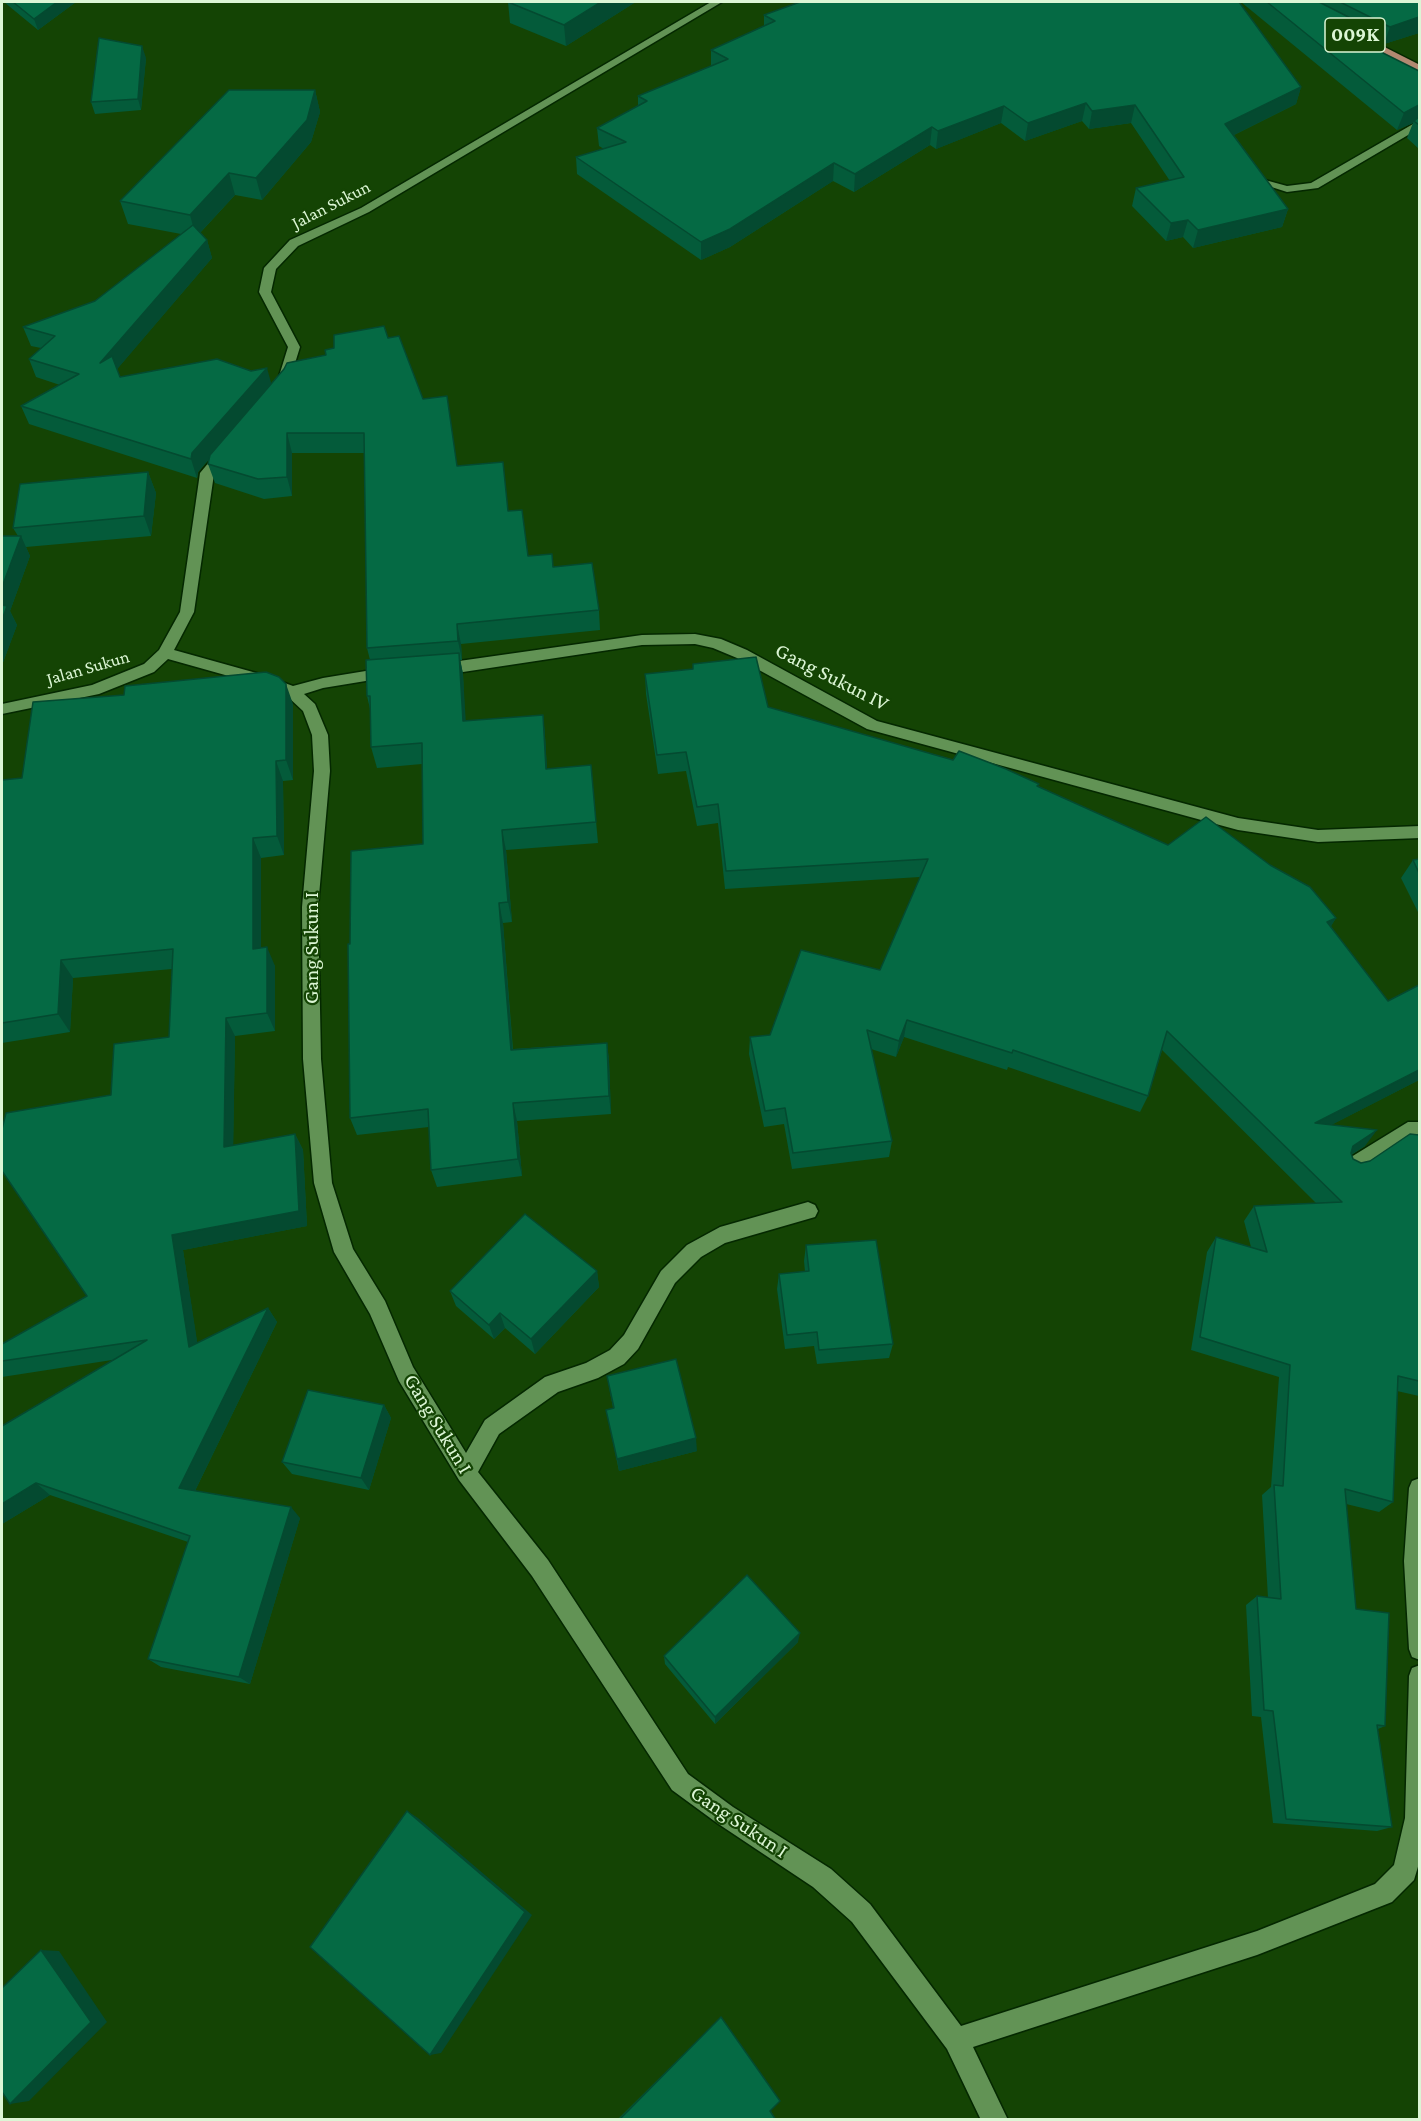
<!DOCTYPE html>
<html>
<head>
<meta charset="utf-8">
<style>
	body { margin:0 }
	#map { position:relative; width:1421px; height:2121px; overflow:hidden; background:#144404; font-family:"Crimson Pro",serif }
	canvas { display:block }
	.frame { position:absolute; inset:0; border:3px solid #dcf6d5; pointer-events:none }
</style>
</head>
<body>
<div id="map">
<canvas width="1421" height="2121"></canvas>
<div class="frame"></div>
</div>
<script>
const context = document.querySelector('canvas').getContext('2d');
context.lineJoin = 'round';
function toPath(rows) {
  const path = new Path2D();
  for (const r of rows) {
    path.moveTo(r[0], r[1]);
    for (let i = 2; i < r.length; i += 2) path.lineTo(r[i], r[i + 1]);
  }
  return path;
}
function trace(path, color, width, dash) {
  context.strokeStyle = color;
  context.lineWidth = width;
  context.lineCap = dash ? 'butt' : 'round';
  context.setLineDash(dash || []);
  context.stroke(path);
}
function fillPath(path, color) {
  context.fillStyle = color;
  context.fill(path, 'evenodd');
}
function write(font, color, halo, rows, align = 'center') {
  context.font = font + ' "Crimson Pro",serif';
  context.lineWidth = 4.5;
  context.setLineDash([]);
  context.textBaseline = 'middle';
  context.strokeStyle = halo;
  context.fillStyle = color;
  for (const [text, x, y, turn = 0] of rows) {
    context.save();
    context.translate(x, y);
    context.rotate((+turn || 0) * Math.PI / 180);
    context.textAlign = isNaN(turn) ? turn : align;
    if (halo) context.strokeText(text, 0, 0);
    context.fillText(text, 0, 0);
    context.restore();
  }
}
const minor = toPath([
	[711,2,722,2,369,212,298,246,276,269,271,292,300,347,288,386,282,390,277,389,276,386,288,347,259,292,264,268,290,240,361,208,711,2],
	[1420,120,1420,128,1318,188,1287,192,1259,183,1265,180,1287,186,1311,183,1420,120],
	[225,448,232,452,214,474,194,612,174,650,260,674,293,686,323,678,390,667,395,668,398,672,395,676,390,677,323,688,304,694,315,704,328,735,330,771,318,907,321,1059,332,1183,353,1249,385,1301,413,1367,466,1453,485,1420,545,1377,586,1363,610,1350,624,1335,661,1271,687,1245,720,1227,808,1202,815,1205,818,1211,815,1217,725,1243,701,1257,675,1283,638,1349,624,1364,598,1378,558,1392,499,1434,478,1472,548,1560,688,1774,733,1807,831,1869,870,1904,961,2026,1257,1931,1375,1884,1394,1865,1405,1818,1409,1676,1412,1668,1420,1665,1420,1860,1414,1880,1392,1902,1257,1955,973,2047,1008,2120,981,2120,947,2049,852,1922,813,1887,717,1823,672,1790,532,1576,459,1480,399,1381,370,1314,334,1252,314,1183,303,1059,302,907,314,771,312,735,303,711,287,696,250,682,168,659,154,672,99,694,2,714,2,704,92,685,144,664,159,650,180,612,200,473,220,449,225,448],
	[695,634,721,639,747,650,877,721,1238,818,1318,830,1420,826,1420,838,1318,842,1238,830,867,729,737,658,713,648,695,644,642,645,463,672,438,674,433,673,430,669,433,665,438,664,642,635,695,634],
	[1408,1122,1420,1122,1420,1138,1411,1138,1357,1174,1350,1176,1343,1174,1341,1168,1343,1162,1408,1122],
	[1420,1478,1420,1660,1412,1657,1409,1649,1404,1561,1409,1488,1412,1481,1420,1478]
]);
const major = toPath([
	[1349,29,1420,65,1420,72,1345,34,1345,30,1349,29]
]);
const wall = toPath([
	[4,2,76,2,38,30],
	[508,2,634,3,566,46,510,23],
	[1241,2,1419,2,1419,33,1384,44,1373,38,1370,46,1419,71,1419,149,1407,138,1413,123,1397,130],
	[764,15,1301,87,1296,104,1234,135,1288,209,1282,227,1193,248,1183,237,1166,241,1132,206,1136,188,1170,181,1131,123,1089,129,1082,121,1025,141,1001,123,936,149,930,145,854,192,833,181,730,247,701,260,577,174,576,157,604,149,599,146,597,128,638,106,638,96,711,66,711,50,764,27],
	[146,58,141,110,95,114,91,102],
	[315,90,320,112,311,142,262,200,235,195,200,233,207,240,212,258,117,369,120,377,271,385,326,355,388,338,423,399,458,466,509,511,528,556,553,567,599,610,600,630,461,644,462,660,460,660,463,674,465,721,543,715,545,736,547,769,591,765,598,843,506,850,512,922,503,923,513,1049,607,1043,609,1061,611,1114,517,1121,522,1176,437,1187,431,1170,429,1127,357,1135,350,1118,350,944,423,844,422,764,377,768,371,747,370,709,367,696,370,660,367,648,365,453,292,453,292,496,264,499,215,483,208,464,209,459,198,472,197,478,29,424,21,406,60,385,36,377,29,359,41,348,31,346,23,327,95,301,181,234,128,224,120,201],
	[148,472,156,493,151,536,26,547,30,556,10,611,17,625,2,665,18,536,13,528],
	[645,674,768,707,1039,784,1038,786,1168,845,1336,918,1331,926,1419,1080,1331,1125,1365,1146,1351,1155,1353,1159,1361,1163,1370,1161,1419,1135,1419,1396,1397,1391,1393,1502,1379,1512,1346,1504,1356,1609,1385,1726,1378,1729,1392,1827,1377,1831,1273,1823,1261,1717,1252,1716,1246,1605,1257,1596,1268,1598,1262,1495,1271,1487,1279,1377,1191,1350,1207,1252,1216,1237,1251,1247,1244,1221,1254,1206,1316,1203,1162,1050,1148,1096,1140,1112,1008,1067,1007,1070,904,1037,896,1057,871,1049,892,1141,889,1157,792,1169,784,1124,764,1127,749,1054,750,1037,770,1035,880,970,920,877,725,889,718,823,697,826,686,771,658,774,646,694],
	[293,704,293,780,283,781,284,855,261,858,261,948,275,966,275,1031,235,1036,233,1145,295,1134,303,1150,307,1226,183,1250,197,1343,268,1308,277,1322,195,1491,300,1518,250,1684,161,1667,148,1659,188,1542,50,1495,2,1524,112,1360,2,1377,2,1344,87,1296,111,1095,169,1037,172,969,73,978,70,1032,2,1043,2,780,22,778],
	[1419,859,1419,914,1401,878,1413,860],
	[806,1245,893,1344,889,1358,817,1364,814,1346,785,1349,777,1289,779,1274,805,1272,804,1261],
	[597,1271,599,1287,535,1354,505,1328,494,1339,456,1306,450,1291],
	[607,1376,697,1451,619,1471,606,1410,613,1408],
	[384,1405,391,1418,369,1490,292,1474,282,1462],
	[798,1642,715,1724,665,1664,664,1656],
	[721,2017,771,2111,776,2120,617,2120]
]);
const shadedWall = toPath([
	[57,2,76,2,38,30,34,19],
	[601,2,634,2,634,3,566,46,564,25],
	[1419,17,1419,33,1384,44,1390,27],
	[1376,31,1370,48,1353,38],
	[142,46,146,58,141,110,138,99],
	[1301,87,1296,104,1220,142,1225,124],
	[315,90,320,112,311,142,262,200,256,178],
	[1086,103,1082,121,1025,141,1028,123],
	[1135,105,1131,123,1089,129,1092,111],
	[1419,105,1419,120,1414,121,1413,123,1397,130,1404,113],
	[1004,106,1001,123,936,149,938,131],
	[932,127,930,145,854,192,855,174],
	[834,163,833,181,730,247,701,260,701,242],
	[229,173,235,195,196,237,190,215],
	[1288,209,1282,227,1193,248,1198,230],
	[1188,220,1183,237,1166,241,1171,223],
	[207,240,212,258,107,381,100,363],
	[267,368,272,386,198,472,197,478,191,459,192,453],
	[287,433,292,453,292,496,287,477],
	[148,472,156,493,151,536,144,516],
	[21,536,30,556,10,611,17,625,2,665,2,587],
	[457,624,461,644,462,660,458,641],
	[459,653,463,674,467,742,463,721],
	[286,684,293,704,293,780,286,760],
	[543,715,545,736,548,790,546,769],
	[276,761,283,781,284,855,277,836],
	[502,830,506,850,512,922,508,902],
	[253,838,261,858,261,967,253,949],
	[499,903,503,923,514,1068,511,1050],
	[1336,918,1325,936,1327,922],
	[267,947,275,966,275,1031,267,1013],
	[61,960,73,978,70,1032,58,1014],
	[226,1018,235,1036,233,1163,224,1147],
	[907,1020,904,1037,896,1057,899,1041],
	[607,1043,609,1061,611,1114,609,1096],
	[1419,1070,1419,1080,1304,1139,1315,1123],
	[513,1103,517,1121,522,1176,518,1159],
	[1377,1130,1365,1146,1341,1161,1353,1146],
	[295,1134,303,1150,307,1226,183,1250,200,1360,189,1347,172,1235],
	[597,1271,599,1287,535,1354,531,1339],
	[268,1308,277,1322,191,1499,179,1488],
	[500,1313,505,1328,494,1339,489,1325],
	[384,1405,391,1418,369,1490,361,1478],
	[696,1438,697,1451,619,1471,617,1459],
	[36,1483,50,1495,2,1524,2,1504],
	[291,1507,300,1518,250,1684,239,1677],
	[800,1633,798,1642,715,1724,715,1717],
	[407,1811,418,1818,532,1915,441,2053,430,2055],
	[41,1950,59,1951,107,2022,29,2101,10,2104]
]);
const building = toPath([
	[13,2,57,2,34,19,13,2],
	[508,2,601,2,564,25,508,2],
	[800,2,1239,2,1301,87,1225,124,1288,209,1198,230,1188,220,1171,223,1136,188,1184,177,1135,105,1092,111,1086,103,1028,123,1004,106,938,131,932,127,855,174,834,163,730,229,701,242,576,157,626,142,597,128,647,101,638,96,728,59,711,50,775,21,764,15,800,2],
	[1267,2,1319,2,1376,31,1353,38,1419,71,1419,105,1404,113,1267,2],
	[1340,2,1419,2,1419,17,1390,27,1340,2],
	[99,38,142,46,138,99,91,102,99,38],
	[229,90,315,90,307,120,256,178,229,173,190,215,120,201,229,90],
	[1419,117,1419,125,1414,121,1419,117],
	[193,225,207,240,100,363,112,356,120,377,217,359,251,371,267,368,192,453,191,459,21,406,79,374,29,359,55,336,23,327,95,301,193,225],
	[384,326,388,338,399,336,423,399,447,396,457,466,503,462,508,511,522,510,528,556,552,554,553,567,592,563,599,610,457,624,458,641,367,648,364,433,287,433,287,477,258,479,208,464,210,455,284,369,287,363,326,355,325,350,334,348,334,335,384,326],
	[148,472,144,516,13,528,20,484,148,472],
	[2,536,21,536,2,587,2,536],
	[2,605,7,606,2,620,2,605],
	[459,653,463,721,543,715,546,769,591,765,596,822,502,830,508,902,499,903,511,1050,607,1043,609,1096,513,1103,518,1159,431,1170,428,1109,350,1118,348,944,350,944,351,851,423,844,422,743,371,747,370,696,367,696,366,660,459,653],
	[756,657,768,707,953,760,959,751,1006,769,1039,784,1037,786,1168,845,1206,817,1270,865,1310,887,1336,918,1327,922,1388,1001,1419,985,1419,1070,1315,1123,1377,1130,1353,1146,1351,1153,1353,1159,1361,1163,1370,1161,1410,1134,1419,1135,1419,1381,1398,1376,1393,1502,1345,1489,1356,1609,1389,1613,1385,1726,1377,1725,1392,1827,1286,1819,1273,1711,1264,1710,1257,1596,1281,1599,1274,1485,1283,1486,1290,1365,1200,1337,1216,1237,1267,1252,1254,1206,1342,1202,1167,1031,1148,1096,1013,1050,1012,1053,907,1020,899,1041,867,1030,892,1141,793,1153,785,1108,765,1111,750,1037,770,1035,801,950,880,970,928,859,726,871,718,804,697,807,686,752,657,755,645,674,693,669,693,664,756,657],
	[266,672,279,677,286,684,286,760,276,761,277,836,253,838,253,949,267,947,267,1013,226,1018,224,1147,295,1134,299,1211,172,1235,189,1347,268,1308,179,1488,291,1507,239,1677,148,1659,190,1536,36,1483,2,1504,2,1426,147,1340,2,1361,2,1344,87,1296,2,1171,2,1129,6,1113,111,1095,114,1044,169,1037,173,949,61,960,58,1014,2,1023,2,780,22,778,33,702,124,695,125,686,266,672],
	[1419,859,1419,873,1413,860,1419,859],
	[525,1214,597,1271,531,1339,500,1313,489,1325,450,1291,525,1214],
	[876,1240,893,1344,819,1350,817,1332,787,1335,779,1274,809,1271,806,1245,876,1240],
	[676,1359,696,1438,617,1459,606,1410,614,1408,607,1376,676,1359],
	[308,1390,384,1405,361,1478,282,1462,308,1390],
	[747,1575,800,1633,715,1717,664,1656,747,1575],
	[407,1811,525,1912,430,2055,310,1947,407,1811],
	[41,1950,91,2022,10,2104,2,2092,2,1988,41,1950],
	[721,2017,780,2101,770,2111,776,2120,619,2120,721,2017]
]);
const farStreetnames = [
	["Jalan Sukun",331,205,-27],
	["Jalan Sukun",88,668,-16]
];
const shields = [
	[1355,35,60]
];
const shieldNames = [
	["009K",1355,35]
];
const streetNames = [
	["Gang Sukun IV",832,677,27],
	["Gang Sukun I",312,948,-90],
	["Gang Sukun I",438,1424,59],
	["Gang Sukun I",739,1822,34]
];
trace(minor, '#042800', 3);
trace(major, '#042800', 3);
fillPath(minor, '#629355');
fillPath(major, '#b28971');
fillPath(wall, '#045b3a');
fillPath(shadedWall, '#044a30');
fillPath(building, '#056a44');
trace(building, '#044a30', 1.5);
write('18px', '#dcf6d5', '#144404', farStreetnames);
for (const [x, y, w] of shields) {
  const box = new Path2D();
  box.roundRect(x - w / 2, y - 17, w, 34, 4.5);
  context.fillStyle = '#144404';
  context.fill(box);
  trace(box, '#dcf6d5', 1.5);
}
write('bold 20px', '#dcf6d5', null, shieldNames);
write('21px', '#dcf6d5', '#144404', streetNames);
</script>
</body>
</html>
